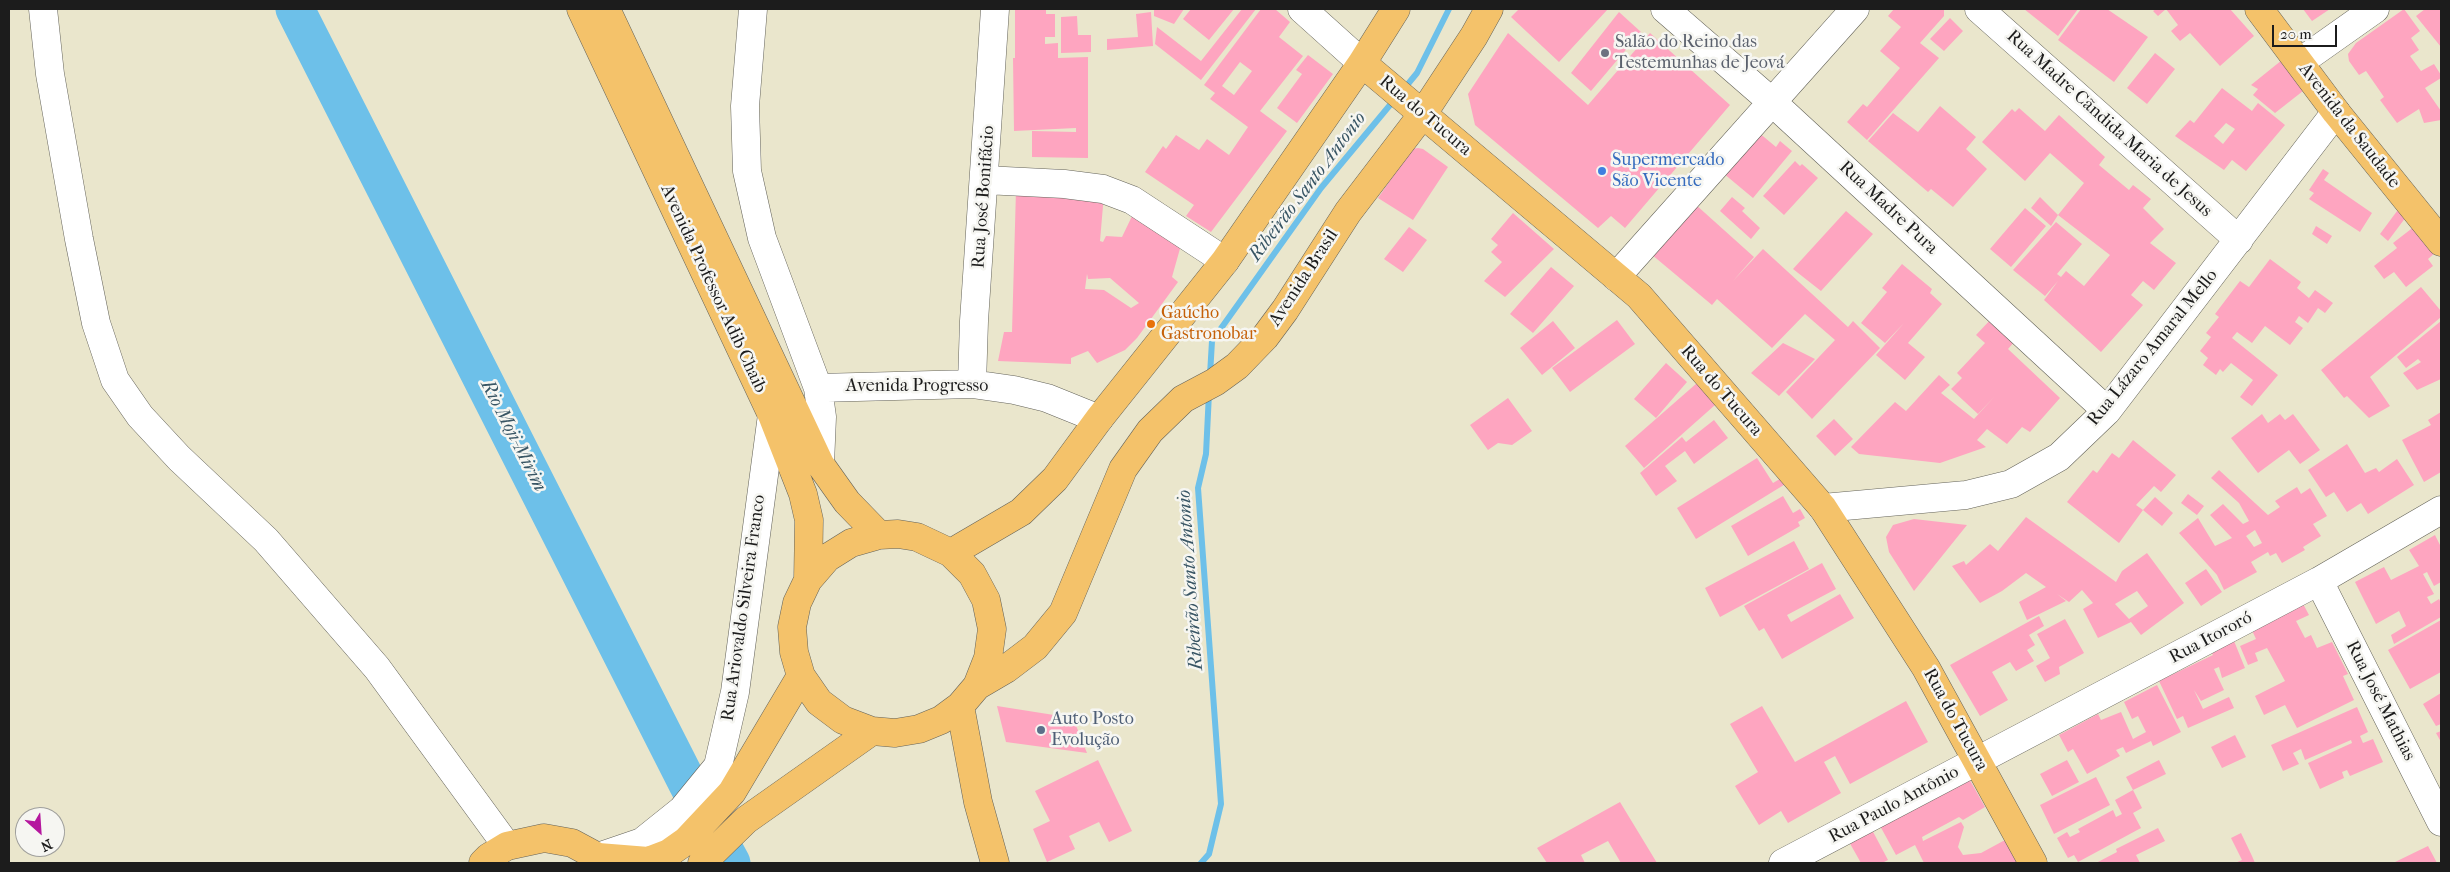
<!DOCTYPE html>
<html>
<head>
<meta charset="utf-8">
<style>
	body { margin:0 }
	#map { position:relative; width:2450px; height:872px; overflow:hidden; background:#eae6cc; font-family:"IM FELL French Canon",serif }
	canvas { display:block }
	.frame { position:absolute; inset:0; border:10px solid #1c1c1c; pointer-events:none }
	.north { position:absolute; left:15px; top:807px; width:50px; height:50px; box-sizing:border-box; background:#f6f6f2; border:1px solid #9f9f9c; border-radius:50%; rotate:154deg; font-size:14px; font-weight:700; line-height:20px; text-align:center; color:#1c1c1c }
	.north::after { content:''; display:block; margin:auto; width:18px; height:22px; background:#b5179e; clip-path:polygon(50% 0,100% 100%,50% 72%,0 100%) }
	.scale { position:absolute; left:2272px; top:25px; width:65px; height:22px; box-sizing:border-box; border:2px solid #1c1c1c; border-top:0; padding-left:6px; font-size:15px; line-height:18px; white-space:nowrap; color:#1c1c1c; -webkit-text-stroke:4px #f6f6f2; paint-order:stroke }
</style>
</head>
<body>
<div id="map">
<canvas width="2450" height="872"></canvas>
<div class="frame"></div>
<div class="north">N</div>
<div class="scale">20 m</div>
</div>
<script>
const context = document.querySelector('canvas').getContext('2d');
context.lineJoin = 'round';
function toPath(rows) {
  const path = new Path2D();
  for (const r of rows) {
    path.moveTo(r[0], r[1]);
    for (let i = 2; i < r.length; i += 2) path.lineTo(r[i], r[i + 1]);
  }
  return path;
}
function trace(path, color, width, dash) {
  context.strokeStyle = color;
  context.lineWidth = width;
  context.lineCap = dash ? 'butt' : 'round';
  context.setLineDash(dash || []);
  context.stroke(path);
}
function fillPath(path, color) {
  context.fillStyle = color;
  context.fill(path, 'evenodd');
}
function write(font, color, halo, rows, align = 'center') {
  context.font = font + ' "IM FELL French Canon",serif';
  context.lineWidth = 5;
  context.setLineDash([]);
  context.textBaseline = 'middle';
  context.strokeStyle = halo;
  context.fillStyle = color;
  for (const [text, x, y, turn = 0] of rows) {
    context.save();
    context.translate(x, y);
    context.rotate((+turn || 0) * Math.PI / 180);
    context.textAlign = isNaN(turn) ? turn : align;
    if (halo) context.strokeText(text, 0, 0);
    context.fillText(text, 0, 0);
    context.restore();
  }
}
const stream = toPath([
	[1403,90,1417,73,1449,9],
	[1210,375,1212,341,1321,188,1395,99],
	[1201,863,1209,854,1221,804,1198,488,1206,454,1209,393]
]);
const river = toPath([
	[295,9,688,784,731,863]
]);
const building = toPath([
	[1015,9,1046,9,1046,14,1055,14,1055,37,1045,37,1045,44,1058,43,1058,58,1088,57,1088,158,1032,157,1032,131,1076,132,1076,128,1014,131,1013,58,1015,58],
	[1154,9,1184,9,1174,24,1154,16],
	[1191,9,1234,9,1209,40,1183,19],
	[1242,9,1256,9,1201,80,1155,44,1157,27,1201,61],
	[1261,9,1275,9,1290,22,1279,37,1303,56,1260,111,1287,131,1211,232,1186,216,1194,205,1145,172,1163,146,1166,149,1176,135,1199,150,1207,139,1229,155,1248,127,1210,99,1215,93,1204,85],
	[1240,62,1252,71,1234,95,1222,86],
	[1519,9,1608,9,1559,62,1511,17],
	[1894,9,1944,10,1944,16,1920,43,1939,58,1867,140,1847,122,1863,104,1867,107,1900,68,1880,51,1901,27,1888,16],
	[2024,9,2078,9,2058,36],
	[2081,9,2107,9,2148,37,2114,82,2058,40],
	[2156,9,2230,9,2254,36,2220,66,2190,33,2180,41,2171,31,2178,25,2166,9,2158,16,2153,11],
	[2303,9,2330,9,2312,21],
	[2404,9,2420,31,2411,38,2419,50,2410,56,2421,71,2434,64,2441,75,2441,78,2425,88,2441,111,2441,120,2424,123,2419,109,2397,123,2380,100,2384,97,2366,71,2359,75,2349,61,2348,54,2356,43],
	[2425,9,2441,9,2441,47,2416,16],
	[1151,12,1153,46,1107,50,1107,39,1138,37,1136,14],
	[1619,12,1641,32,1591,91,1571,73],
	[1077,16,1078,35,1091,35,1091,52,1061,53,1061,17],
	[1950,18,1963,31,1944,51,1930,39],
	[1508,33,1588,105,1650,33,1730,105,1625,228,1611,216,1598,228,1475,125,1468,94],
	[2155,53,2175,69,2147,104,2127,88],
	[1308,55,1333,74,1297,123,1277,108,1302,74,1296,70],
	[2282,60,2303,91,2275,113,2253,95,2258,89,2251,85],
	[2222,88,2252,111,2258,103,2285,125,2246,171,2232,160,2224,170,2175,136,2190,120,2194,123],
	[2226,123,2235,129,2223,144,2214,136],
	[1940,106,1976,137,1966,149,1987,169,1953,207,1931,189,1928,192,1868,141,1893,113,1918,132],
	[2019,108,2045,131,2059,115,2105,157,2099,165,2129,190,2133,185,2151,199,2143,208,2164,229,2150,243,2176,263,2154,290,2143,281,2131,295,2143,305,2101,352,2044,300,2058,281,2045,296,2013,270,2056,222,2082,244,2057,274,2061,277,2066,271,2084,286,2110,255,2058,215,2084,183,2050,153,2025,181,1982,142,2012,109,2015,112],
	[1758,132,1776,147,1780,141,1792,151,1753,198,1723,173],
	[1418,148,1423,149,1448,167,1413,220,1378,198,1412,149],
	[1795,161,1800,166,1802,164,1818,178,1784,215,1763,196],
	[2323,169,2329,173,2324,180,2372,213,2360,232,2309,199,2314,193,2309,190],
	[1016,190,1104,194,1100,241,1103,242,1106,236,1122,237,1134,212,1181,245,1172,277,1178,282,1137,338,1125,350,1097,363,1088,351,1071,358,1071,364,998,361,1004,332,1012,332],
	[1087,274,1088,279,1110,278,1139,303,1131,308,1104,290,1085,289],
	[1732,197,1745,208,1742,211,1760,228,1751,239,1720,211],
	[2040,197,2058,215,2051,226,2031,208],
	[1695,204,1754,257,1733,281,1763,249,1848,327,1853,321,1880,348,1812,419,1786,392,1835,340,1805,314,1772,348,1717,299,1712,305,1651,254],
	[2400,207,2409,213,2388,241,2380,234],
	[2025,208,2046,226,2011,267,1990,249],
	[1846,211,1873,234,1821,291,1793,269],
	[1513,213,1554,249,1505,297,1484,281,1502,262,1491,252,1498,245,1491,239],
	[2316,226,2332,236,2327,244,2312,234],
	[2415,226,2436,252,2428,259,2433,266,2406,287,2394,272,2384,279,2374,266,2397,248,2393,243],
	[1409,227,1427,240,1403,272,1384,259],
	[2270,259,2301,282,2297,288,2309,298,2315,290,2333,303,2325,313,2318,308,2308,323,2299,316,2295,322,2303,328,2290,345,2265,326,2252,343,2237,332,2232,338,2278,375,2252,406,2240,397,2253,380,2231,363,2223,372,2220,369,2216,375,2203,365,2208,358,2200,351,2211,337,2206,333,2219,317,2215,314,2240,281,2249,287],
	[1902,264,1932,289,1930,293,1942,304,1908,343,1925,357,1905,380,1876,355,1904,323,1885,343,1861,323,1887,292,1882,288],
	[1551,267,1574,286,1533,333,1510,314],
	[2421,287,2441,311,2441,317,2370,377,2390,406,2369,418,2347,396,2344,398,2321,370],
	[1993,317,2015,341,2008,349,2060,398,2030,432,2022,427,2007,444,1987,429,1977,440,1986,447,1940,463,1859,454,1851,447,1895,402,1906,411,1939,375,1950,385,1941,393,1974,419,1995,396,1978,414,1951,389,1962,378,1957,373,1985,343,1976,335],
	[1617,320,1635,344,1570,392,1552,368],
	[1553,321,1575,348,1542,375,1520,348],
	[2441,321,2441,379,2417,390,2403,373,2421,362,2418,359,2406,368,2397,357],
	[1783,343,1815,359,1779,396,1751,373],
	[1666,363,1687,382,1656,418,1634,399],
	[1697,383,1715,405,1644,468,1625,446],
	[1508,398,1532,431,1512,445,1498,443,1488,450,1470,425],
	[2441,412,2441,472,2424,482,2402,440,2431,425,2428,420],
	[2262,414,2268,423,2280,414,2285,420,2293,414,2320,450,2300,464,2289,450,2258,473,2231,438],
	[1834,419,1853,439,1835,456,1816,436],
	[1714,420,1728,438,1694,464,1685,451,1665,466,1677,481,1656,496,1640,473,1682,437,1686,442],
	[2133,440,2176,475,2161,492,2154,486,2136,505,2143,510,2119,543,2067,502,2093,470,2097,473,2112,453,2119,458],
	[2347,444,2365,473,2376,468,2379,472,2397,459,2414,485,2368,514,2361,503,2347,512,2334,492,2326,497,2308,470],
	[1757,458,1773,483,1783,477,1787,483,1696,539,1677,508],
	[2219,470,2268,515,2280,507,2275,501,2297,487,2301,494,2310,488,2327,516,2313,524,2321,536,2303,547,2305,550,2282,563,2276,553,2270,556,2268,552,2251,562,2257,572,2224,590,2217,575,2179,533,2198,518,2215,546,2232,538,2210,515,2223,504,2243,524,2249,521,2239,503,2211,478],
	[2255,530,2262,543,2254,547,2246,536],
	[2188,494,2204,506,2197,515,2181,503],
	[1783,496,1793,513,1800,509,1805,518,1798,522,1800,526,1748,556,1731,526],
	[2155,497,2173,513,2162,526,2143,510],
	[2026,517,2116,582,2122,571,2147,553,2184,603,2141,635,2131,622,2098,638,2083,609,2093,603,2082,590,2069,602,2057,594,2066,601,2027,620,2019,602,2046,587,2026,573,2002,591,1980,603,1952,566,1964,561,1966,565,1990,544,1998,551],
	[2137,591,2148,606,2129,619,2115,604],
	[1914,519,1967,525,1914,591,1889,552,1886,537,1893,525],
	[2435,535,2441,547,2441,582,2434,586,2427,572,2423,574,2434,594,2427,597,2431,604,2439,599,2441,603,2441,617,2394,644,2391,635,2406,626,2399,611,2376,624,2355,582,2384,567,2391,580,2419,566,2409,550],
	[1794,541,1809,569,1720,617,1705,588],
	[1822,563,1836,589,1787,615,1791,622,1840,594,1854,618,1782,659,1764,628,1759,631,1744,606],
	[2206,569,2222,592,2201,606,2185,583],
	[2301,600,2309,615,2296,621,2305,638,2311,635,2317,648,2332,642,2348,674,2343,676,2354,700,2297,728,2285,705,2264,715,2255,696,2285,681,2267,648,2255,653,2258,661,2248,665,2240,646,2256,639,2250,626],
	[2039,616,2044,626,2029,635,2035,645,2027,650,2034,661,2016,671,2010,662,1992,672,2008,700,1980,716,1950,665],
	[2065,619,2084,653,2059,667,2060,674,2045,682,2036,666,2050,658,2037,634],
	[2441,620,2441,672,2410,689,2388,650],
	[2234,641,2245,668,2222,678,2219,667,2214,669,2224,690,2201,701,2194,690,2203,709,2229,697,2234,708,2188,728,2183,716,2177,719,2159,681,2213,655,2211,651],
	[2157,685,2181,732,2153,746,2151,741,2126,753,2123,747,2116,750,2120,756,2087,774,2073,749,2068,752,2059,735,2098,714,2101,720,2121,712,2133,739,2146,732,2138,716,2132,719,2124,702],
	[2441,693,2441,724,2436,726,2423,704],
	[1906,701,1928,742,1850,784,1835,756,1824,762,1841,793,1788,823,1781,811,1759,825,1735,786,1758,772,1730,724,1762,706,1795,762],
	[997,706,1073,718,1087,753,1006,742],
	[2357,707,2368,732,2360,736,2363,743,2373,739,2383,762,2350,776,2347,770,2342,772,2344,778,2320,789,2308,763,2352,743,2351,740,2305,760,2301,749,2293,753,2299,764,2283,771,2271,745],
	[2441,731,2441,742,2436,733],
	[2235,735,2246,757,2222,768,2211,747],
	[1098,760,1132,831,1109,842,1099,822,1069,836,1075,849,1047,862,1033,829,1050,821,1035,791],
	[2067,760,2079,782,2052,796,2040,774],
	[2159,760,2166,774,2133,790,2126,777],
	[1967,775,1985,807,1963,820,1959,817,1922,837,1923,841,1961,822,1964,827,1958,847,1963,855,1981,853,2005,840,2018,863,1924,863,1915,845,1896,855,1879,824],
	[2096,777,2110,805,2054,834,2040,805],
	[2133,790,2142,808,2133,813,2141,828,2078,862,2074,855,2068,858,2057,838,2067,832,2070,837,2080,832,2078,829,2113,810,2116,817,2122,814,2115,800],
	[1620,802,1657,863,1621,863,1608,841,1581,855,1585,863,1547,863,1537,848],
	[1871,828,1888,860,1882,863,1861,863,1848,840],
	[2158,828,2165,841,2136,855,2140,863,2096,863,2117,852,2116,849],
	[2241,833,2252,856,2255,863,2235,863,2242,860,2231,838],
	[2428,846,2437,863,2393,863]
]);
const minor = toPath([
	[43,9,50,74,79,239,96,323,115,380,140,416,179,458,266,540,377,668,507,846],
	[753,9,745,106,747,171,762,238,818,388,822,417,820,464],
	[1302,9,1362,63],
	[1665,9,1772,102,2107,411],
	[1979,9,2239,240],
	[2300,62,2375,9],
	[985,180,1064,184,1103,189,1132,200,1225,261],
	[1616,277,1855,9],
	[972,384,974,321,995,9],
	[818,388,972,384,1014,390,1047,398,1099,419],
	[1823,508,1966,495,2011,484,2059,457,2107,411,2336,112],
	[2319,581,2441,822],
	[598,857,642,842,682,810,718,766,735,692,772,415],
	[1783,863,2319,581,2441,510]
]);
const major = toPath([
	[581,9,772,415,803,494,809,520,808,580],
	[606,9,820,464,847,502,879,535],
	[2259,9,2336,112,2441,242],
	[1362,63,1639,296,1823,508,1926,668,2033,863],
	[951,553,1021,512,1055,479,1099,419,1225,261,1362,63,1396,9],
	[977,686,1006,669,1035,647,1063,613,1123,469,1150,431,1183,399,1215,382,1237,366,1265,337,1285,310,1348,212,1422,115,1474,36,1489,9],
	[960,706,978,802,995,863],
	[598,857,648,861,669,853,686,841,732,792,801,676,794,652,792,627,797,603,808,580,827,558,851,543,879,535,898,534,917,537,951,553,972,574,986,600,992,629,988,658,977,686,960,706,941,720,919,729,895,733,872,731,843,720,819,702,801,676],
	[483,863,489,857,507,846,544,838,572,843,598,857,602,863],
	[702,863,746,820,872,731]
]);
const markers = [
	[1605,53,5,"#6b7280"],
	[1602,171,5,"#3f7fe0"],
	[1151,324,5,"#e8710a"],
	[1041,730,5,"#5c6f8a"]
];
const worshipNames = [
	["Salão do Reino das",1615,43],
	["Testemunhas de Jeová",1615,64]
];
const streetNames = [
	["Rua do Tucura",1425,116,40],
	["Rua Madre Cãndida Maria de Jesus",2109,124,42],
	["Avenida da Saudade",2349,126,52],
	["Rua José Bonifácio",984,197,-86],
	["Rua Madre Pura",1888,208,43],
	["Avenida Brasil",1304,278,-57],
	["Avenida Professor Adib Chaib",713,289,65],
	["Rua Lázaro Amaral Mello",2153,348,-51],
	["Avenida Progresso",917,387],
	["Rua do Tucura",1721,391,49],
	["Rua Ariovaldo Silveira Franco",744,608,-82],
	["Rua Itororó",2211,638,-28],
	["Rua José Mathias",2380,701,63],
	["Rua do Tucura",1955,720,61],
	["Rua Paulo Antônio",1894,805,-28]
];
const shopNames = [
	["Supermercado",1612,161],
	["São Vicente",1612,182]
];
const foodNames = [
	["Gaúcho",1161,314],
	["Gastronobar",1161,335]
];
const serviceNames = [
	["Auto Posto",1051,720],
	["Evolução",1051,741]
];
const waterNames = [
	["Ribeirão Santo Antonio",1308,187,-53],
	["Rio Moji-Mirim",513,436,63],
	["Ribeirão Santo Antonio",1191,580,-94]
];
trace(stream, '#6dc0e9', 6);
trace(river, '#6dc0e9', 39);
fillPath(building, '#fea5c0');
trace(minor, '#64635a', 29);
trace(major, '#64635a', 29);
trace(minor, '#fff', 28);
trace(major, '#f4c26a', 28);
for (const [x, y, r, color] of markers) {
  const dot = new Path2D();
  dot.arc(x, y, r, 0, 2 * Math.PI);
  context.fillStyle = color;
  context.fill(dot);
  trace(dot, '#f6f6f2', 2);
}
write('18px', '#5b616d', '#f6f6f2', worshipNames, 'left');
write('18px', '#1c1c1c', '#f6f6f2', streetNames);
write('18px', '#366cbe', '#f6f6f2', shopNames, 'left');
write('18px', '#c56008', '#f6f6f2', foodNames, 'left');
write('18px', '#4e5e75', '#f6f6f2', serviceNames, 'left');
write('italic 19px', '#385564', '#f6f6f2', waterNames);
</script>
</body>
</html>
